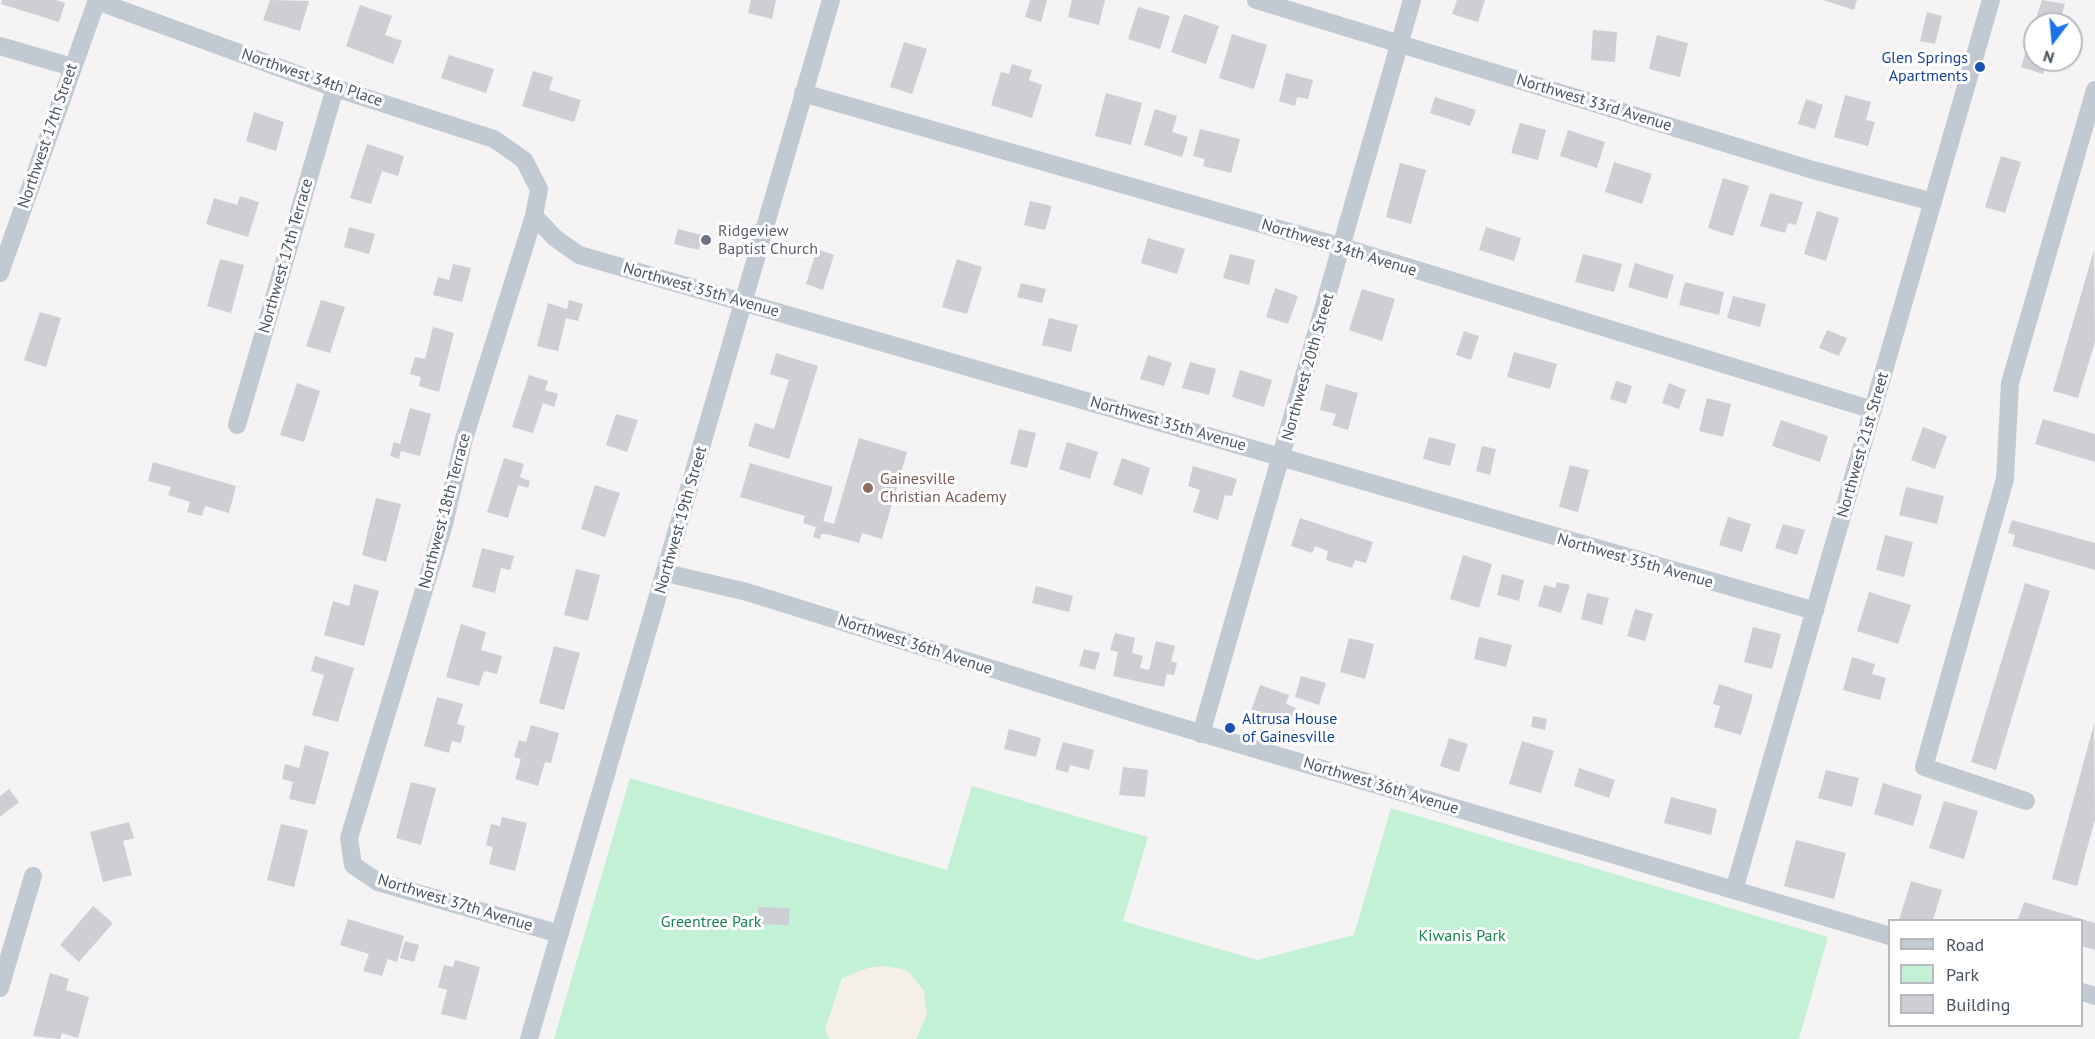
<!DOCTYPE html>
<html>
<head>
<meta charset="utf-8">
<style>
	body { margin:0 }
	#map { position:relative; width:2095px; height:1039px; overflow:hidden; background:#f5f3f3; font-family:"PT Sans",sans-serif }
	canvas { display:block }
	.legend { position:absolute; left:1888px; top:919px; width:195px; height:108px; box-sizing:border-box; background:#fff; border:2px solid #b7bbc0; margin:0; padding:8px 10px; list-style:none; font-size:18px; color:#4a5661 }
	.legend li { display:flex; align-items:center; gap:12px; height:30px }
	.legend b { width:30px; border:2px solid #b7bbc0 }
	.north { position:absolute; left:2023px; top:12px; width:60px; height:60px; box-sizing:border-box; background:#fff; border:2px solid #b7bbc0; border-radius:50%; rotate:196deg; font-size:16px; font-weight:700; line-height:24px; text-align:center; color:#4a5661 }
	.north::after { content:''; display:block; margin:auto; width:21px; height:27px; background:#1a73e8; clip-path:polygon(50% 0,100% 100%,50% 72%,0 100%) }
</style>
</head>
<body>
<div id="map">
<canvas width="2095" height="1039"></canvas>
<ul class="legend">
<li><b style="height:8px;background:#c1cad2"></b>Road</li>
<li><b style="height:16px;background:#c3f1d5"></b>Park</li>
<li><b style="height:16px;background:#cdcfd5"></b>Building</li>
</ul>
<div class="north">N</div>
</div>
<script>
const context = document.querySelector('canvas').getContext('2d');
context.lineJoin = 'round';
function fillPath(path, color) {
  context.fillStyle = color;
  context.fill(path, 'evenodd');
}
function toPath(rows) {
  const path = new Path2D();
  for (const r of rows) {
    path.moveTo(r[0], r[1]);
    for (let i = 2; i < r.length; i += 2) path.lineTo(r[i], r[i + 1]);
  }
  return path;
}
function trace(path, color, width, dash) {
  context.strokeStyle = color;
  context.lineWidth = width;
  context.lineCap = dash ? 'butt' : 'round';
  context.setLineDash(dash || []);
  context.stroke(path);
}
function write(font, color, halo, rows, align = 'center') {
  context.font = font + ' "PT Sans",sans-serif';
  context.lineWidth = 6;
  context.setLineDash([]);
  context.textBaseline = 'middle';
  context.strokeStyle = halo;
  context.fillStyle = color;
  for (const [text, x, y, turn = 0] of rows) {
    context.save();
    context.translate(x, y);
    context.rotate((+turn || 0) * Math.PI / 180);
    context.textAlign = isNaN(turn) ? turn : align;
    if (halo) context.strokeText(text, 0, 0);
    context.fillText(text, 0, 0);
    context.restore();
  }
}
const green = toPath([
	[630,778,947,870,972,786,1148,837,1123,921,1257,960,1354,935,1391,808,1828,937,1799,1039,554,1039]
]);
const sand = toPath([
	[882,966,902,969,910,973,924,991,927,1015,916,1039,830,1039,825,1030,842,978,868,968]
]);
const building = toPath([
	[2,0,56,0,65,3,59,22,1,4],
	[270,0,309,1,300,31,263,20],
	[751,0,776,0,772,19,748,13],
	[1030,0,1047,0,1041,22,1025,17],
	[1072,0,1105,0,1099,25,1068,17],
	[1457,0,1485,0,1478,22,1452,14],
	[1823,0,1857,0,1854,10],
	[2042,0,2065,4,2059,24,2035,24,2035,60,2048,60,2043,74,2021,67],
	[360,5,392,16,385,35,402,41,393,64,346,46],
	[1138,7,1170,16,1160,49,1128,39],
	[1927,12,1942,16,1935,44,1920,41],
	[1184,14,1219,26,1206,64,1171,52],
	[1593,30,1617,32,1615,62,1591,60],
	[1232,34,1267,45,1254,89,1219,78],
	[1657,35,1688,43,1680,77,1649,69],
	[904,42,927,49,912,94,890,87],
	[449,55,494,69,486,93,441,78],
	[1012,64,1032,70,1029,80,1042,85,1032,118,991,105,1001,72,1009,74],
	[533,71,553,77,549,90,581,100,574,122,522,106],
	[1286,73,1313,80,1308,99,1297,97,1295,106,1279,101],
	[1106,93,1142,103,1131,145,1095,136],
	[1845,95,1871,102,1866,120,1875,122,1868,146,1834,137],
	[1435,97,1476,110,1470,126,1430,113],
	[1806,99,1823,105,1815,129,1798,124],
	[1155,109,1177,116,1172,132,1188,137,1182,157,1144,145],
	[254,112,284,122,276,151,246,141],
	[1520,123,1546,130,1538,160,1511,153],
	[1200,129,1240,139,1231,173,1203,166,1205,159,1193,156],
	[1568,130,1605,142,1597,168,1560,156],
	[367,144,404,156,398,176,382,171,371,204,350,198],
	[2001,156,2021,162,2005,213,1985,207],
	[1614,162,1652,174,1642,204,1605,192],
	[1400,163,1426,170,1411,224,1386,217],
	[1723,178,1749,186,1733,236,1708,228],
	[1770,193,1803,202,1796,225,1788,223,1785,233,1760,226],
	[240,196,259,202,248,237,206,224,214,198,237,205],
	[1030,201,1052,206,1045,230,1024,225],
	[1817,211,1839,218,1826,261,1804,254],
	[349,227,375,234,369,254,344,247],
	[1486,227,1521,238,1514,261,1479,250],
	[678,229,702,235,699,250,674,244],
	[1148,238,1185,249,1177,274,1141,263],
	[817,249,834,255,823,290,806,284],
	[2094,250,2095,342,2078,398,2053,391],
	[1230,254,1255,260,1249,285,1223,278],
	[1583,254,1622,264,1614,292,1575,282],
	[220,259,244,265,231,313,207,306],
	[957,259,982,267,967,314,942,307],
	[1635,263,1674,275,1667,299,1628,287],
	[453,264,471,268,462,302,433,295,438,277,449,280],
	[1685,282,1724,292,1719,315,1679,305],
	[1021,283,1046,289,1042,303,1017,297],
	[1275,288,1298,296,1288,324,1266,317],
	[1362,289,1395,299,1382,341,1349,330],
	[1733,296,1766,304,1760,327,1727,318],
	[321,300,345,307,330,353,306,346],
	[569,300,583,304,578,321,566,318,558,351,537,346,548,303,567,309],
	[40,312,61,318,46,367,24,360],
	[1049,318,1078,325,1071,352,1042,345],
	[433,327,454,333,439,392,419,386,421,377,410,374,415,357,425,359],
	[1827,330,1847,338,1839,356,1819,348],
	[1464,331,1479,336,1471,360,1456,355],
	[1514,352,1557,364,1550,389,1507,377],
	[776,353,818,366,789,459,748,446,755,423,774,429,789,380,770,374],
	[1148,355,1172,363,1164,386,1140,379],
	[1190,362,1216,369,1209,395,1182,388],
	[1240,370,1272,380,1264,407,1232,397],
	[529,375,548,381,545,390,558,394,554,407,543,403,533,433,512,427],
	[1616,381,1632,386,1626,404,1610,399],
	[297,383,320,391,304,442,280,435],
	[1669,383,1686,390,1679,409,1662,403],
	[1326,384,1358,393,1348,430,1332,425,1336,414,1320,410],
	[1707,398,1731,404,1723,437,1699,431],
	[410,408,431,414,420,456,401,451,399,459,390,456,394,442,400,444],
	[616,414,638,420,627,452,606,445],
	[2043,419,2095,434,2095,462,2035,444],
	[1781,420,1828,436,1820,462,1772,446],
	[1923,427,1947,436,1935,469,1911,460],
	[1019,429,1036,433,1027,468,1010,464],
	[1429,437,1456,444,1450,466,1423,459],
	[859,438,907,452,882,539,862,533,859,543,827,534,821,534,820,539,813,537,816,527,803,523,805,516,740,497,750,463,833,487,823,521,834,524],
	[1067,442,1098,452,1090,479,1059,469],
	[1482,446,1496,449,1490,475,1476,471],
	[504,458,524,464,520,477,530,481,528,488,518,485,508,518,487,512],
	[1122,458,1150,468,1142,495,1113,485],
	[153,462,236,486,229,513,205,506,202,516,187,512,190,502,168,495,171,487,148,481],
	[1570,465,1589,470,1578,512,1559,507],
	[1193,466,1237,479,1232,496,1225,495,1218,520,1193,512,1200,490,1188,486],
	[595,485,620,493,605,537,581,529],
	[1906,487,1944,496,1937,524,1899,515],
	[376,498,401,504,386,562,362,555],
	[1728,517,1751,524,1742,552,1719,545],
	[1300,518,1373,542,1366,563,1355,560,1352,568,1326,560,1328,551,1315,546,1312,553,1291,546],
	[2012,520,2095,543,2095,570,2012,546,2015,535,2008,533],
	[1783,524,1805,530,1797,555,1775,548],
	[1885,535,1913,542,1904,577,1876,570],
	[482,548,514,556,510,570,501,568,495,593,472,587],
	[1463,555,1492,564,1479,608,1450,599],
	[576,569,600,575,588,621,564,615],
	[1502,574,1524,580,1519,601,1497,595],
	[1557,582,1570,585,1561,613,1538,606,1544,585,1555,588],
	[2025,583,2050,591,1996,770,1971,762],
	[354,584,379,591,364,646,324,635,333,601,349,606],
	[1036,586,1073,596,1069,612,1032,603],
	[1869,592,1911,605,1898,644,1857,631],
	[1587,593,1609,598,1602,625,1581,619],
	[1635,609,1653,614,1645,641,1627,636],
	[461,624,486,632,481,650,502,656,497,674,484,671,479,686,446,677],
	[1753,627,1781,634,1772,669,1744,662],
	[1115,633,1135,638,1132,653,1143,656,1140,668,1149,670,1156,641,1175,646,1171,661,1177,663,1174,675,1167,674,1164,687,1113,676,1118,652,1110,650],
	[1479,637,1512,645,1506,667,1474,659],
	[1349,638,1374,644,1365,679,1340,672],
	[554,646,580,653,564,710,539,703],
	[1084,649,1100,653,1095,670,1079,666],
	[315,656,354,668,338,722,312,715,324,675,311,671],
	[1852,657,1875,664,1872,674,1886,678,1880,700,1843,690],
	[1301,676,1326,683,1319,705,1295,697],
	[1719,684,1753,695,1741,735,1714,727,1720,706,1713,704],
	[1260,685,1289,695,1286,704,1296,708,1289,727,1250,714],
	[437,697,463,704,457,724,465,726,461,743,452,741,449,753,424,746],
	[1533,716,1547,719,1545,730,1531,727],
	[2094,724,2095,819,2077,886,2052,879],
	[531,725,559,733,551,763,545,762,538,786,515,779,521,759,514,757,519,740,526,742],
	[1009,729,1041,738,1036,757,1004,749],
	[1449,738,1468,744,1459,772,1440,766],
	[1522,741,1554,751,1541,793,1509,784],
	[1063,742,1094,750,1089,770,1070,765,1068,773,1055,769],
	[305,745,329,752,315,805,289,799,293,782,282,779,285,764,299,768],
	[1123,767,1148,770,1145,797,1119,795],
	[1579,768,1615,780,1609,798,1574,786],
	[1826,770,1859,778,1852,807,1818,798],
	[411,782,436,788,421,845,396,838],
	[1883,783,1922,795,1913,826,1874,814],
	[9,789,19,802,0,817,0,796],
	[1671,797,1717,809,1711,835,1664,823],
	[1944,801,1978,811,1964,859,1929,848],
	[502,817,527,823,515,871,489,864,493,847,486,845,491,824,500,826],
	[129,822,134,838,123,841,132,875,103,882,90,832],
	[281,824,308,830,294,887,267,880],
	[1796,840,1846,853,1834,899,1784,886],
	[1911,881,1942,890,1933,920,1899,920],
	[2024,902,2095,923,2095,950,2082,946,2082,920,2018,920],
	[93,906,113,923,79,962,60,945],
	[758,907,789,908,789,925,758,924],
	[348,919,404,936,397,962,388,959,382,976,363,971,369,954,340,945],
	[405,941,419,945,414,962,400,958],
	[455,960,480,967,466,1020,441,1014,447,990,438,987,444,965,453,967],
	[50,973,69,979,66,990,89,997,78,1038,62,1033,60,1039,33,1036]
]);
const street = toPath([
	[1256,0,1813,170,1933,202],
	[97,1,335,88,494,139,524,160,539,189,534,216,464,439,444,524,349,838,353,865,378,882,560,934],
	[0,46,72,67],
	[803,93,1342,247,1873,410],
	[534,216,555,238,579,255,1815,611],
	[0,273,97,0],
	[237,425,335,88],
	[666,573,747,592,1143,716,1890,936],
	[1201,734,1412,0],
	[2026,801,1924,767,2005,479,2010,383,2095,90],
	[1734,890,1991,0],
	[0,988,33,876],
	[2082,992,2095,996],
	[529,1039,831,0]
]);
const markers = [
	[1980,67,6,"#1a4fb4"],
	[706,240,6,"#6b7280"],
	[868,488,6,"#8d6e63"],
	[1230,728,6,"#1a4fb4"]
];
const transitNames = [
	["Glen Springs",1968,58],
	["Apartments",1968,76],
	["Altrusa House",1242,719,"left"],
	["of Gainesville",1242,737,"left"]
];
const streetNames = [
	["Northwest 34th Place",312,78,19],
	["Northwest 33rd Avenue",1594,103,17],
	["Northwest 17th Street",48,136,-71],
	["Northwest 34th Avenue",1339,248,17],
	["Northwest 17th Terrace",286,256,-74],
	["Northwest 35th Avenue",701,290,16],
	["Northwest 20th Street",1308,367,-74],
	["Northwest 35th Avenue",1168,424,16],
	["Northwest 21st Street",1863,445,-74],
	["Northwest 18th Terrace",445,511,-75],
	["Northwest 19th Street",681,520,-74],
	["Northwest 35th Avenue",1635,561,16],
	["Northwest 36th Avenue",915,645,18],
	["Northwest 36th Avenue",1381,786,17],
	["Northwest 37th Avenue",455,903,17]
];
const worshipNames = [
	["Ridgeview",718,231],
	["Baptist Church",718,249]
];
const educationNames = [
	["Gainesville",880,479],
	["Christian Academy",880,497]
];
const parkNames = [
	["Greentree Park",711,922],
	["Kiwanis Park",1462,936]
];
fillPath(green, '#c3f1d5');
fillPath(sand, '#f5f0e5');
fillPath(building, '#cdcfd5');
trace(street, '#c1cad2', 18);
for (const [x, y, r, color] of markers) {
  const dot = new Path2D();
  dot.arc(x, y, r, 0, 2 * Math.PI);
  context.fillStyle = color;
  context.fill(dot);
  trace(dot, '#fff', 2);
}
write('16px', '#164399', '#fff', transitNames, 'right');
write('16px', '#4a5661', '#fff', streetNames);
write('16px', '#5b616d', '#fff', worshipNames, 'left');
write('16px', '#785e54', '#fff', educationNames, 'left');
write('16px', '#17864f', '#fff', parkNames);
</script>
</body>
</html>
